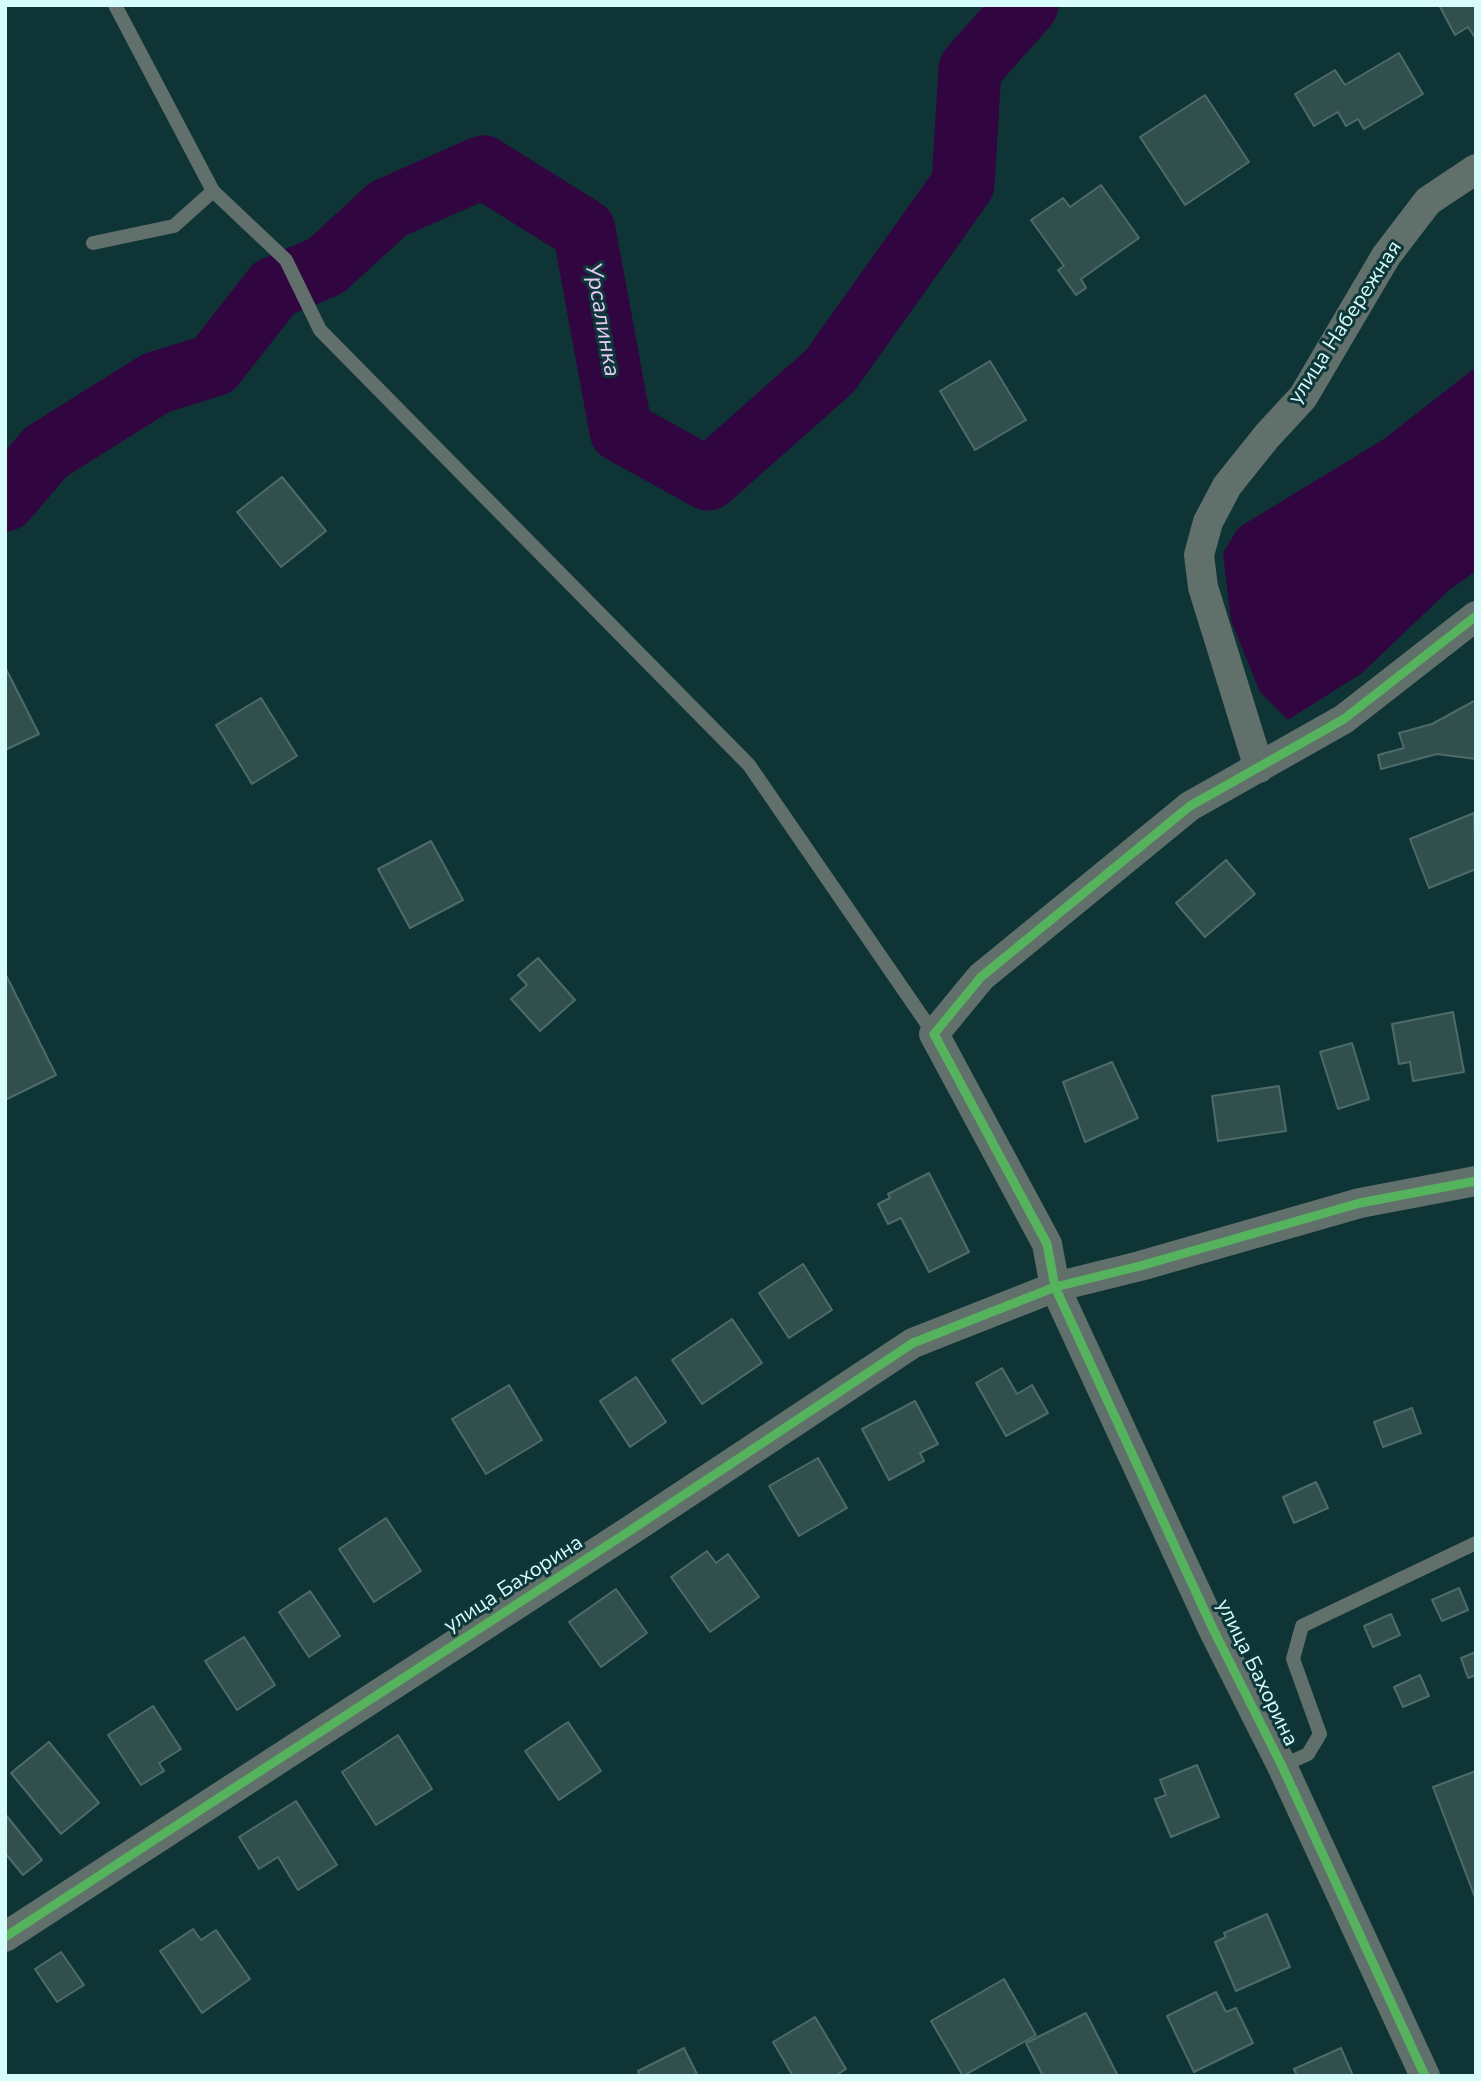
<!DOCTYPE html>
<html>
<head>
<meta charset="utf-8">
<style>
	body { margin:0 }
	#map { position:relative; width:1481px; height:2081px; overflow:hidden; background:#0f3436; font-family:"Nunito Sans",sans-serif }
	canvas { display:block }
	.frame { position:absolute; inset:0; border:7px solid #d7fcfc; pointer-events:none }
</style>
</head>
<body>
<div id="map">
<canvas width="1481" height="2081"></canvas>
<div class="frame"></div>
</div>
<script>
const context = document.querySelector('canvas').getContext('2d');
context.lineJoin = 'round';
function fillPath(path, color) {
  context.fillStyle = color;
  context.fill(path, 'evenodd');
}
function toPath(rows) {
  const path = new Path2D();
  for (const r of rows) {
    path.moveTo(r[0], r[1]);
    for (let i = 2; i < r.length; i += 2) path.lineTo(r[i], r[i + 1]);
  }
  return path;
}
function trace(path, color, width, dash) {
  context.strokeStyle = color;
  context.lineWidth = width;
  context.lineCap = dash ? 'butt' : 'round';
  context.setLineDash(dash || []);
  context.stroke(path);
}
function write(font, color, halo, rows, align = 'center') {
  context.font = font + ' "Nunito Sans",sans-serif';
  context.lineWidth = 6;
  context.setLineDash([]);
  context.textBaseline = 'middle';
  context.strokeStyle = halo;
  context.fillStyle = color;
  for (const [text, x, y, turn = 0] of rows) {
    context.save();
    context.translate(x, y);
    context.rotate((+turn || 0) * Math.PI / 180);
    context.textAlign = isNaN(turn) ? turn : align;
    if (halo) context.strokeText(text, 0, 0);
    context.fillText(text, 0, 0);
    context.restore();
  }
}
const water = toPath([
	[1476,367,1476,571,1449,590,1362,673,1288,720,1260,692,1231,621,1223,553,1238,528,1384,439]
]);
const river = toPath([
	[5,500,46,452,156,383,214,365,274,288,326,266,388,209,483,167,584,230,621,431,708,479,830,371,963,184,970,69,1027,5]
]);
const building = toPath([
	[1439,5,1476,5,1476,39,1468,27,1455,35,1439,5],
	[1399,53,1423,94,1364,129,1358,119,1346,126,1338,112,1314,126,1295,94,1335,70,1345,85,1399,53],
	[1205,95,1249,162,1185,205,1140,137,1205,95],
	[1101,185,1139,238,1081,279,1086,288,1076,295,1058,270,1064,266,1031,220,1063,198,1070,207,1101,185],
	[990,361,1026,420,975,450,940,391,990,361],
	[282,477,326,531,281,567,237,512,282,477],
	[5,667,39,734,5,750,5,667],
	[261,698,297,756,252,784,216,725,261,698],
	[1476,700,1476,759,1437,754,1381,769,1378,755,1404,748,1399,733,1432,724,1476,700],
	[1474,813,1476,869,1429,888,1410,839,1474,813],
	[431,841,463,900,410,928,378,869,431,841],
	[1226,860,1255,894,1205,937,1176,903,1226,860],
	[538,958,575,1000,540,1031,511,999,527,985,518,975,538,958],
	[5,973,56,1075,5,1100,5,973],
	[1453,1012,1464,1072,1413,1081,1410,1062,1399,1064,1392,1024,1453,1012],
	[1352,1043,1369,1099,1338,1109,1320,1052,1352,1043],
	[1112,1062,1138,1118,1085,1142,1063,1082,1112,1062],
	[1279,1086,1286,1131,1218,1141,1212,1096,1279,1086],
	[929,1173,969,1252,929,1272,901,1218,888,1224,878,1204,890,1198,888,1194,929,1173],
	[803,1264,832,1310,789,1338,759,1293,803,1264],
	[732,1319,762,1363,702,1404,672,1360,732,1319],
	[1002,1368,1017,1394,1032,1385,1048,1413,1006,1436,976,1383,1002,1368],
	[636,1377,666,1422,630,1447,600,1401,636,1377],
	[509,1385,542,1440,486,1474,452,1419,509,1385],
	[915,1401,938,1444,920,1453,924,1461,889,1480,862,1429,915,1401],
	[1412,1408,1421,1433,1383,1447,1374,1422,1412,1408],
	[818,1458,847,1508,799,1536,769,1486,818,1458],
	[1316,1482,1328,1508,1294,1523,1283,1497,1316,1482],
	[386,1518,421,1571,374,1602,339,1549,386,1518],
	[707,1551,716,1563,728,1554,759,1597,710,1632,671,1577,707,1551],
	[1459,1588,1468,1610,1442,1621,1432,1600,1459,1588],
	[616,1589,647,1633,601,1667,569,1622,616,1589],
	[310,1591,340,1636,309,1657,279,1612,310,1591],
	[1391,1614,1400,1635,1373,1647,1364,1626,1391,1614],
	[244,1637,275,1685,237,1710,205,1661,244,1637],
	[1476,1652,1476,1675,1468,1678,1461,1658,1476,1652],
	[1420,1675,1429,1696,1403,1707,1394,1687,1420,1675],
	[153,1706,181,1749,159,1763,164,1771,141,1785,108,1735,153,1706],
	[568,1722,601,1771,559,1800,525,1751,568,1722],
	[398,1735,432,1789,376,1825,342,1772,398,1735],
	[49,1742,99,1803,61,1834,11,1773,49,1742],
	[1197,1765,1219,1817,1171,1837,1155,1799,1166,1795,1160,1780,1197,1765],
	[1476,1771,1476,1900,1433,1787,1476,1771],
	[296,1801,337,1865,298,1890,278,1857,259,1869,239,1837,296,1801],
	[5,1814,42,1860,23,1875,5,1853,5,1814],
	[1267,1914,1290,1967,1236,1991,1215,1942,1226,1937,1224,1933,1267,1914],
	[193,1929,201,1940,216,1930,250,1979,202,2013,160,1951,193,1929],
	[61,1952,84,1985,57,2002,35,1969,61,1952],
	[1004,1979,1036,2035,963,2076,931,2021,1004,1979],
	[1216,1992,1226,2012,1236,2008,1253,2043,1194,2072,1167,2016,1216,1992],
	[1086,2013,1118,2076,1043,2076,1026,2043,1086,2013],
	[815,2017,846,2069,835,2076,793,2076,773,2042,815,2017],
	[684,2048,698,2076,640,2076,638,2071,684,2048],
	[1341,2048,1353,2076,1297,2076,1294,2069,1341,2048]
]);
const lane = toPath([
	[115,5,213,191,286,260,320,330,749,765,934,1034],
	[93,243,174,226,213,191],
	[1282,1766,1308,1754,1320,1734,1293,1659,1302,1626,1476,1543]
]);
const street = toPath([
	[1476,616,1344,719,1190,806,981,977,934,1034,1047,1244,1055,1287,1140,1266,1360,1203,1476,1181],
	[1259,768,1203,587,1199,555,1208,522,1227,486,1267,436,1303,397,1386,256,1428,201,1476,169],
	[5,1937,631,1530,913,1343,1055,1287,1213,1629,1282,1766,1425,2076]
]);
const cycleway = toPath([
	[1476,616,1344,719,1190,806,981,977,934,1034,1047,1244,1055,1287,1140,1266,1360,1203,1476,1181],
	[5,1937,631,1530,913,1343,1055,1287,1213,1629,1282,1766,1425,2076]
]);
const streetNames = [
	["улица Набережная",1346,323,-57],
	["улица Бахорина",514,1585,-33],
	["улица Бахорина",1256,1673,64]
];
const waterNames = [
	["Урсалинка",601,320,80]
];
fillPath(water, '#310540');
trace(river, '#310540', 63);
fillPath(building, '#314f4d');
trace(building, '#4d6b69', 2);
trace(lane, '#62706c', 14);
trace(street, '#62706c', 30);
trace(cycleway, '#56b35d', 9);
write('21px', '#d7fcfc', '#0d3738', streetNames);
write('italic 23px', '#eac8f5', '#0d3738', waterNames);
</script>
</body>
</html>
